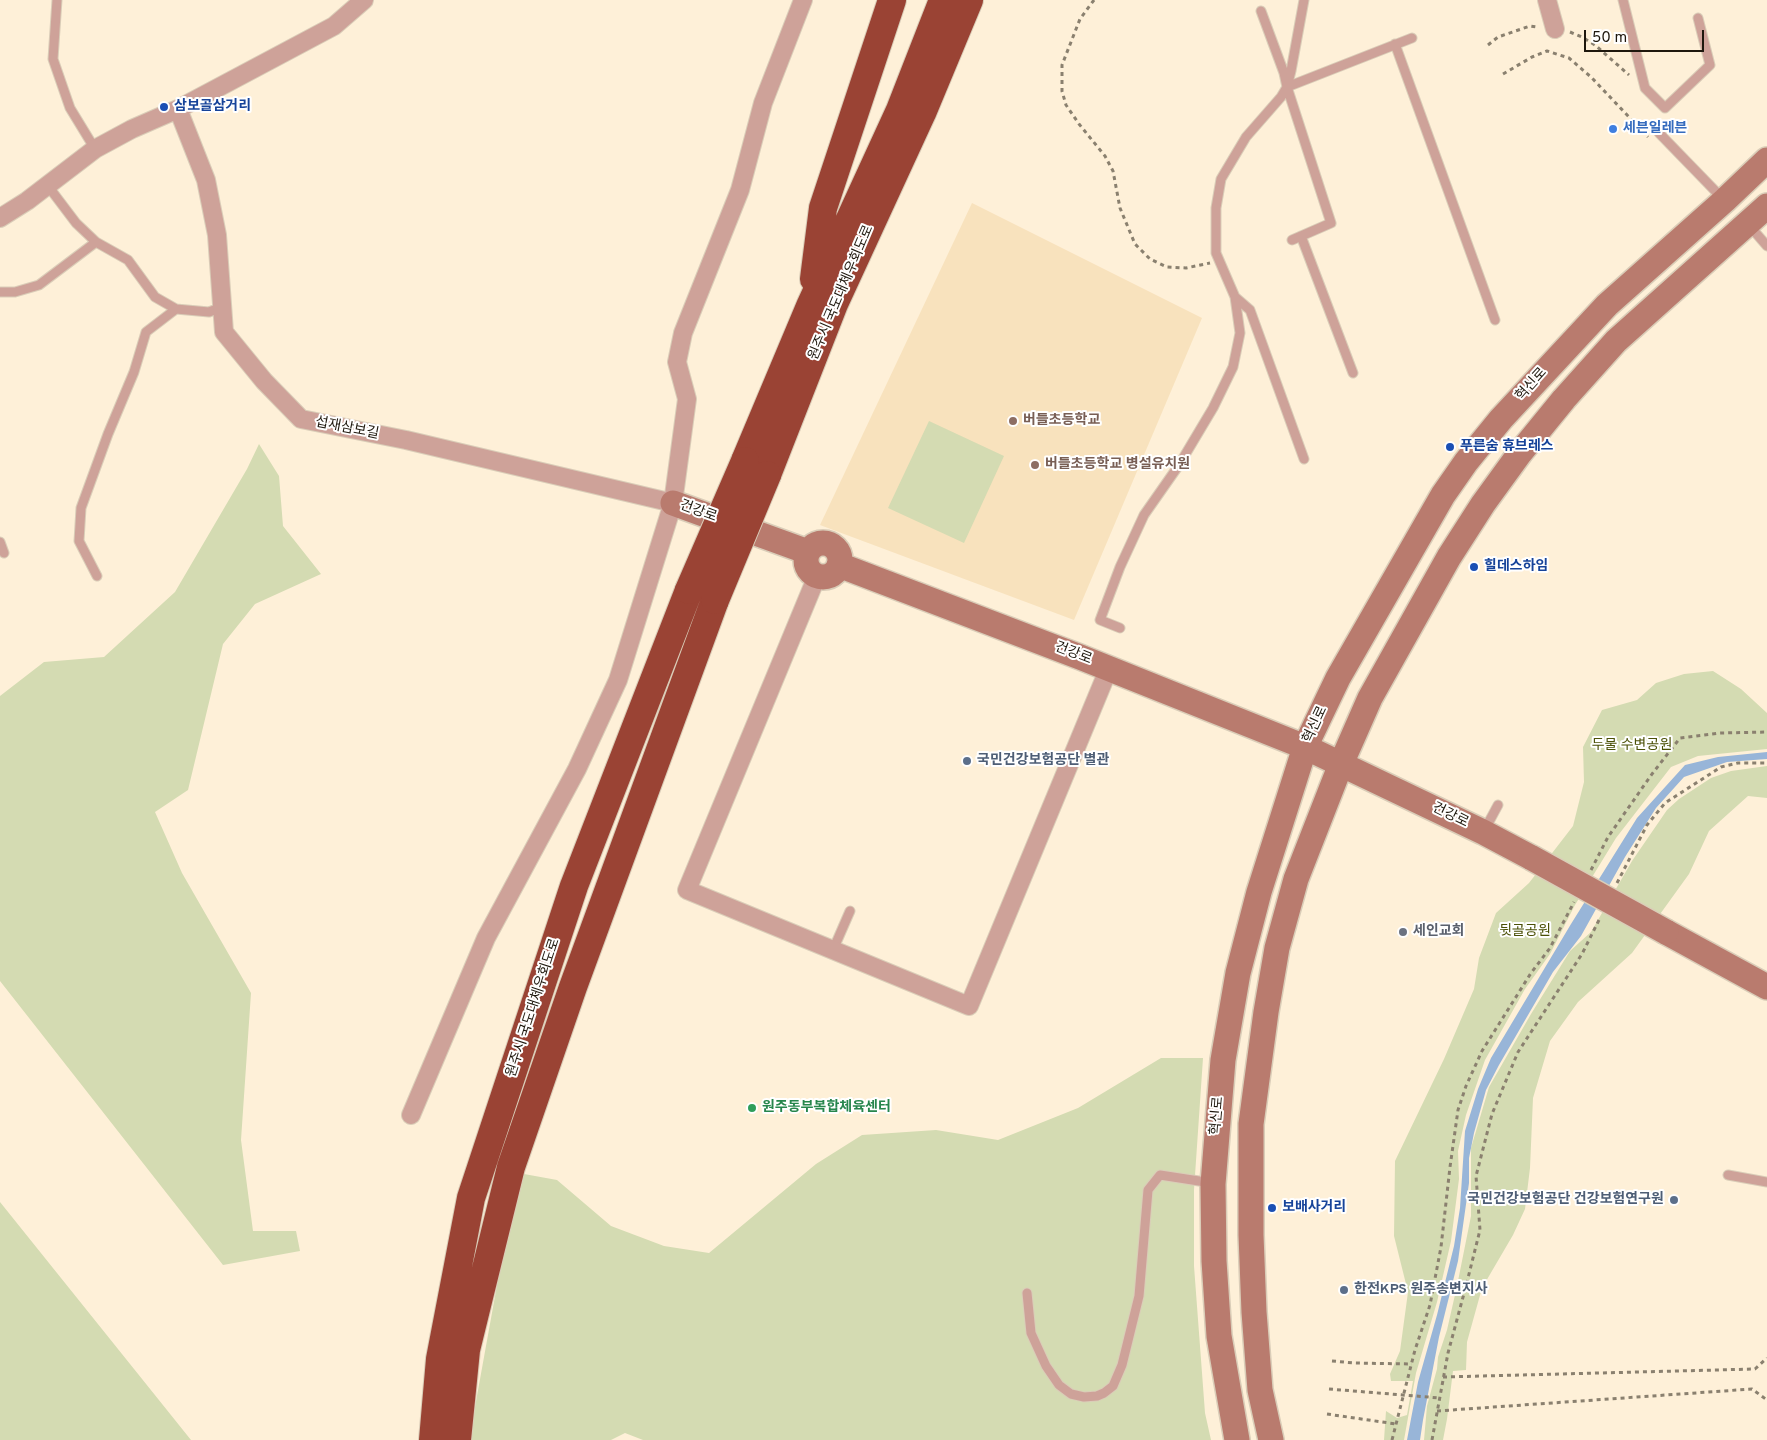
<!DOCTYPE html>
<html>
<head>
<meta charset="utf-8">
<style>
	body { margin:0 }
	#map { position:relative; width:1767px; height:1440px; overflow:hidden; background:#fef0d8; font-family:Overpass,sans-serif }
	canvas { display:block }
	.scale { position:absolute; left:1584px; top:30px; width:120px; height:22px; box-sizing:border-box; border:2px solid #1e170d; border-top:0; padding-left:6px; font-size:15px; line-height:18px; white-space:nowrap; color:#1e170d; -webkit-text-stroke:4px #fff; paint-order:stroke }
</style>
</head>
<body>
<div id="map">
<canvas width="1767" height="1440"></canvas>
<div class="scale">50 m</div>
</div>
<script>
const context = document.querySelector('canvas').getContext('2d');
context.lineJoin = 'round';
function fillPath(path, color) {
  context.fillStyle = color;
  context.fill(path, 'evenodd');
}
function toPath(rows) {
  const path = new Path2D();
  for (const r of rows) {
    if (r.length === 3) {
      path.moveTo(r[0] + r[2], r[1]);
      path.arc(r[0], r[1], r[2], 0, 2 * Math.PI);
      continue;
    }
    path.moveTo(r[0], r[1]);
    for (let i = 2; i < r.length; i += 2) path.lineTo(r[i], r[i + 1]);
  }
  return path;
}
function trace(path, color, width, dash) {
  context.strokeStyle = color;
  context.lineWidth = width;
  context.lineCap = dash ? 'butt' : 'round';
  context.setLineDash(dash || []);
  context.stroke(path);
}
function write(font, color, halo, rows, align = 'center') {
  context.font = font + ' Overpass,"Noto Sans KR",sans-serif';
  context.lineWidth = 4;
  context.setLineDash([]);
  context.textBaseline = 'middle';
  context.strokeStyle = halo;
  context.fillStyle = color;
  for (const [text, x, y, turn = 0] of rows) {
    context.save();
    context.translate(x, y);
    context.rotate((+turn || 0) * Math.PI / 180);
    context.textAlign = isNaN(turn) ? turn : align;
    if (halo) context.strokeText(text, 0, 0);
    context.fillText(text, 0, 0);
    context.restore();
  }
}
const built = toPath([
	[972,203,1202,318,1074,620,820,525]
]);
const green = toPath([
	[929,421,1004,456,964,543,888,508],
	[259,444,279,476,283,526,321,574,255,604,223,644,188,790,155,812,182,873,251,993,241,1140,253,1231,296,1231,300,1251,223,1265,0,981,0,696,44,662,104,657,175,592,247,469],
	[1713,671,1741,689,1767,713,1767,749,1698,756,1671,767,1616,838,1575,905,1550,954,1525,989,1485,1060,1466,1115,1458,1151,1459,1179,1451,1241,1437,1302,1416,1373,1404,1440,1384,1440,1386,1411,1397,1418,1407,1415,1413,1381,1391,1381,1390,1374,1400,1351,1408,1292,1394,1236,1395,1161,1444,1059,1474,989,1479,958,1496,913,1529,883,1573,826,1584,782,1583,747,1602,710,1637,700,1656,683,1684,674],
	[1767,766,1767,798,1748,796,1709,831,1689,874,1632,953,1578,1002,1550,1041,1533,1098,1530,1168,1525,1209,1513,1235,1482,1288,1467,1342,1466,1370,1453,1371,1447,1419,1443,1440,1424,1440,1427,1406,1437,1369,1438,1357,1447,1330,1457,1286,1471,1216,1471,1148,1489,1087,1531,1014,1570,951,1591,932,1632,861,1667,810,1679,799,1711,778,1731,771],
	[1161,1058,1203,1058,1194,1190,1194,1266,1205,1413,1211,1440,643,1440,625,1433,611,1440,469,1440,501,1263,524,1174,557,1180,611,1226,664,1246,709,1253,816,1164,862,1135,936,1130,998,1140,1078,1108],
	[0,1202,191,1440,0,1440]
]);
const water = toPath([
	[1767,752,1767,759,1727,762,1684,777,1656,808,1625,857,1581,936,1553,972,1499,1065,1486,1090,1474,1133,1469,1158,1469,1183,1458,1261,1439,1337,1423,1420,1420,1440,1407,1440,1418,1382,1437,1315,1454,1246,1460,1208,1465,1131,1478,1089,1491,1058,1571,924,1637,818,1685,765,1718,757]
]);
const path = toPath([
	[1094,0,1080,19,1062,65,1062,91,1066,105,1079,124,1105,156,1113,171,1120,208,1135,244,1150,259,1167,267,1186,268,1210,263],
	[1570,32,1582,37,1595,45,1629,75],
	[1488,45,1498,37,1530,26,1537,27],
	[1503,74,1532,57,1547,51,1569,58,1591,77,1648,137],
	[1591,870,1608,837,1652,774,1680,738,1720,733,1767,732],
	[1617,883,1647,825,1665,803,1721,767,1738,763,1767,763],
	[1332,1361,1354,1363,1412,1364],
	[1443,1377,1755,1369,1767,1358],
	[1329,1389,1440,1398],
	[1437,1411,1752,1389,1767,1400],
	[1327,1414,1396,1424],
	[1392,1440,1415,1350,1430,1305,1441,1247,1450,1167,1458,1110,1466,1086,1482,1051,1531,973,1550,948,1574,902],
	[1432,1440,1448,1353,1466,1286,1480,1230,1476,1176,1492,1114,1518,1052,1582,954,1600,918]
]);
const lane = toPath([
	[57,0,53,59,70,108,95,149],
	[1623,0,1645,88,1665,108,1710,65,1698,18],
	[1261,11,1284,73,1287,87,1331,223,1292,240],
	[1395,44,1495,320],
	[1287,87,1412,38],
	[1659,133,1724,200],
	[48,186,76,223,96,242,128,260,155,297,176,309,209,312,222,307],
	[1748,224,1767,246],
	[1301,236,1353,373],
	[0,292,15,292,39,285,96,242],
	[1235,297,1250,310,1304,459],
	[0,542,4,553],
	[97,576,79,541,81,508,108,434,134,372,146,332,176,309],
	[1120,628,1100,620,1120,567,1144,515,1179,465,1213,408,1233,367,1240,333,1235,297,1216,253,1216,208,1221,179,1246,137,1281,97,1287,87,1291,71,1304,0],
	[1484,831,1498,805],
	[833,950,850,911],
	[1728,1175,1767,1182],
	[1027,1293,1031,1333,1046,1366,1059,1385,1071,1394,1084,1397,1097,1396,1104,1393,1113,1386,1122,1365,1139,1296,1148,1190,1160,1175,1212,1183]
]);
const street = toPath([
	[1547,0,1555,29],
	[178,109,206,180,217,235,224,332,264,381,301,419,406,440,673,503],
	[0,218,27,201,95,149,132,129,178,109,334,26,364,0],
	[817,576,687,890,969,1006,1109,668],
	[411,1115,486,938,577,769,618,680,673,503,687,399,677,362,683,333,740,190,763,103,803,0]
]);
const secondary = toPath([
	[673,503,808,552],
	[823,560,17],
	[839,565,1080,657,1305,747,1483,832,1532,858],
	[1666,932,1767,987],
	[1237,1440,1219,1336,1214,1261,1213,1184,1223,1060,1238,973,1259,892,1305,747,1338,678,1443,495,1466,462,1501,419,1607,305,1725,200,1767,160],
	[1271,1440,1260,1390,1254,1312,1251,1235,1251,1124,1266,1012,1277,948,1296,879,1341,764,1370,698,1449,557,1483,504,1520,453,1564,399,1616,341,1767,206]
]);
const highway = toPath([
	[814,279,823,208,892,0],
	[745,461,811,304,900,110,943,0],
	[767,475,834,304,922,113,969,0],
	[433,1440,440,1359,471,1198,574,886,689,590],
	[457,1440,466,1350,511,1167,573,987,715,600]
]);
const secondaryBridge = toPath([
	[1532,858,1666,932]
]);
const highwayBridge = toPath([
	[689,590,745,461],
	[715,600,767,475]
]);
const markers = [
	[164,107,5,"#1a4fb4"],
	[1613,129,5,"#3f7fe0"],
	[1013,421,5,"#8d6e63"],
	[1450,447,5,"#1a4fb4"],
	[1035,465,5,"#8d6e63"],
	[1474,567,5,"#1a4fb4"],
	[967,761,5,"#5c6f8a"],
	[1403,932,5,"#6b7280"],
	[752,1108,5,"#2e9e5b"],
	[1674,1200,5,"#5c6f8a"],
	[1272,1208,5,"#1a4fb4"],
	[1344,1290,5,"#5c6f8a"]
];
const transitNames = [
	["삼보골삼거리",174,107],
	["푸른숨 휴브레스",1460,447],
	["힐데스하임",1484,567],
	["보배사거리",1282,1208]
];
const shopNames = [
	["세븐일레븐",1623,129]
];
const streetNames = [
	["원주시 국도대체우회도로",842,293,-67],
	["혁신로",1532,385,-48],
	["섭재삼보길",347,429,11],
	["건강로",698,512,20],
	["건강로",1073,654,21],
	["혁신로",1316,725,-65],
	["건강로",1450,816,26],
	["원주시 국도대체우회도로",534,1008,-72],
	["혁신로",1218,1116,-85]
];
const educationNames = [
	["버들초등학교",1023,421],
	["버들초등학교 병설유치원",1045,465]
];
const parkNames = [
	["두물 수변공원",1632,746],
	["뒷골공원",1525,932]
];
const serviceNames = [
	["국민건강보험공단 별관",977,761],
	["국민건강보험공단 건강보험연구원",1664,1200,"right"],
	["한전KPS 원주송변지사",1354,1290]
];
const worshipNames = [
	["세인교회",1413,932]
];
const leisureNames = [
	["원주동부복합체육센터",762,1108]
];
fillPath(built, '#f8e2bd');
fillPath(green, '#d4dbb2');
fillPath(water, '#98b5d8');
trace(lane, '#dacdb8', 11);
trace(street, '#dacdb8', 20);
trace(secondary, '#dacdb8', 28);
trace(highway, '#dacdb8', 30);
trace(path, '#8a806f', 3, [4, 4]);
trace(lane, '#cea299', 9);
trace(street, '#cea299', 18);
trace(secondary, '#b97b6e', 25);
trace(highway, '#9a4334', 28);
trace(secondaryBridge, '#dacdb8', 28, []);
trace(highwayBridge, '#dacdb8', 30, []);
trace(secondaryBridge, '#b97b6e', 25);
trace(highwayBridge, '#9a4334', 28);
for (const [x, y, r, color] of markers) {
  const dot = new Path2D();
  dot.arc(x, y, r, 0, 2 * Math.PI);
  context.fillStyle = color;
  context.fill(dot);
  trace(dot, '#fff', 2);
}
write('bold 14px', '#164399', '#fff', transitNames, 'left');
write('bold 14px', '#366cbe', '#fff', shopNames, 'left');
write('14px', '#1e170d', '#fff', streetNames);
write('bold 14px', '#785e54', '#fff', educationNames, 'left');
write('14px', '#4b5006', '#fff', parkNames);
write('bold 14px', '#4e5e75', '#fff', serviceNames, 'left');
write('bold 14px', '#5b616d', '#fff', worshipNames, 'left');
write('bold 14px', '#27864d', '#fff', leisureNames, 'left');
</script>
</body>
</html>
